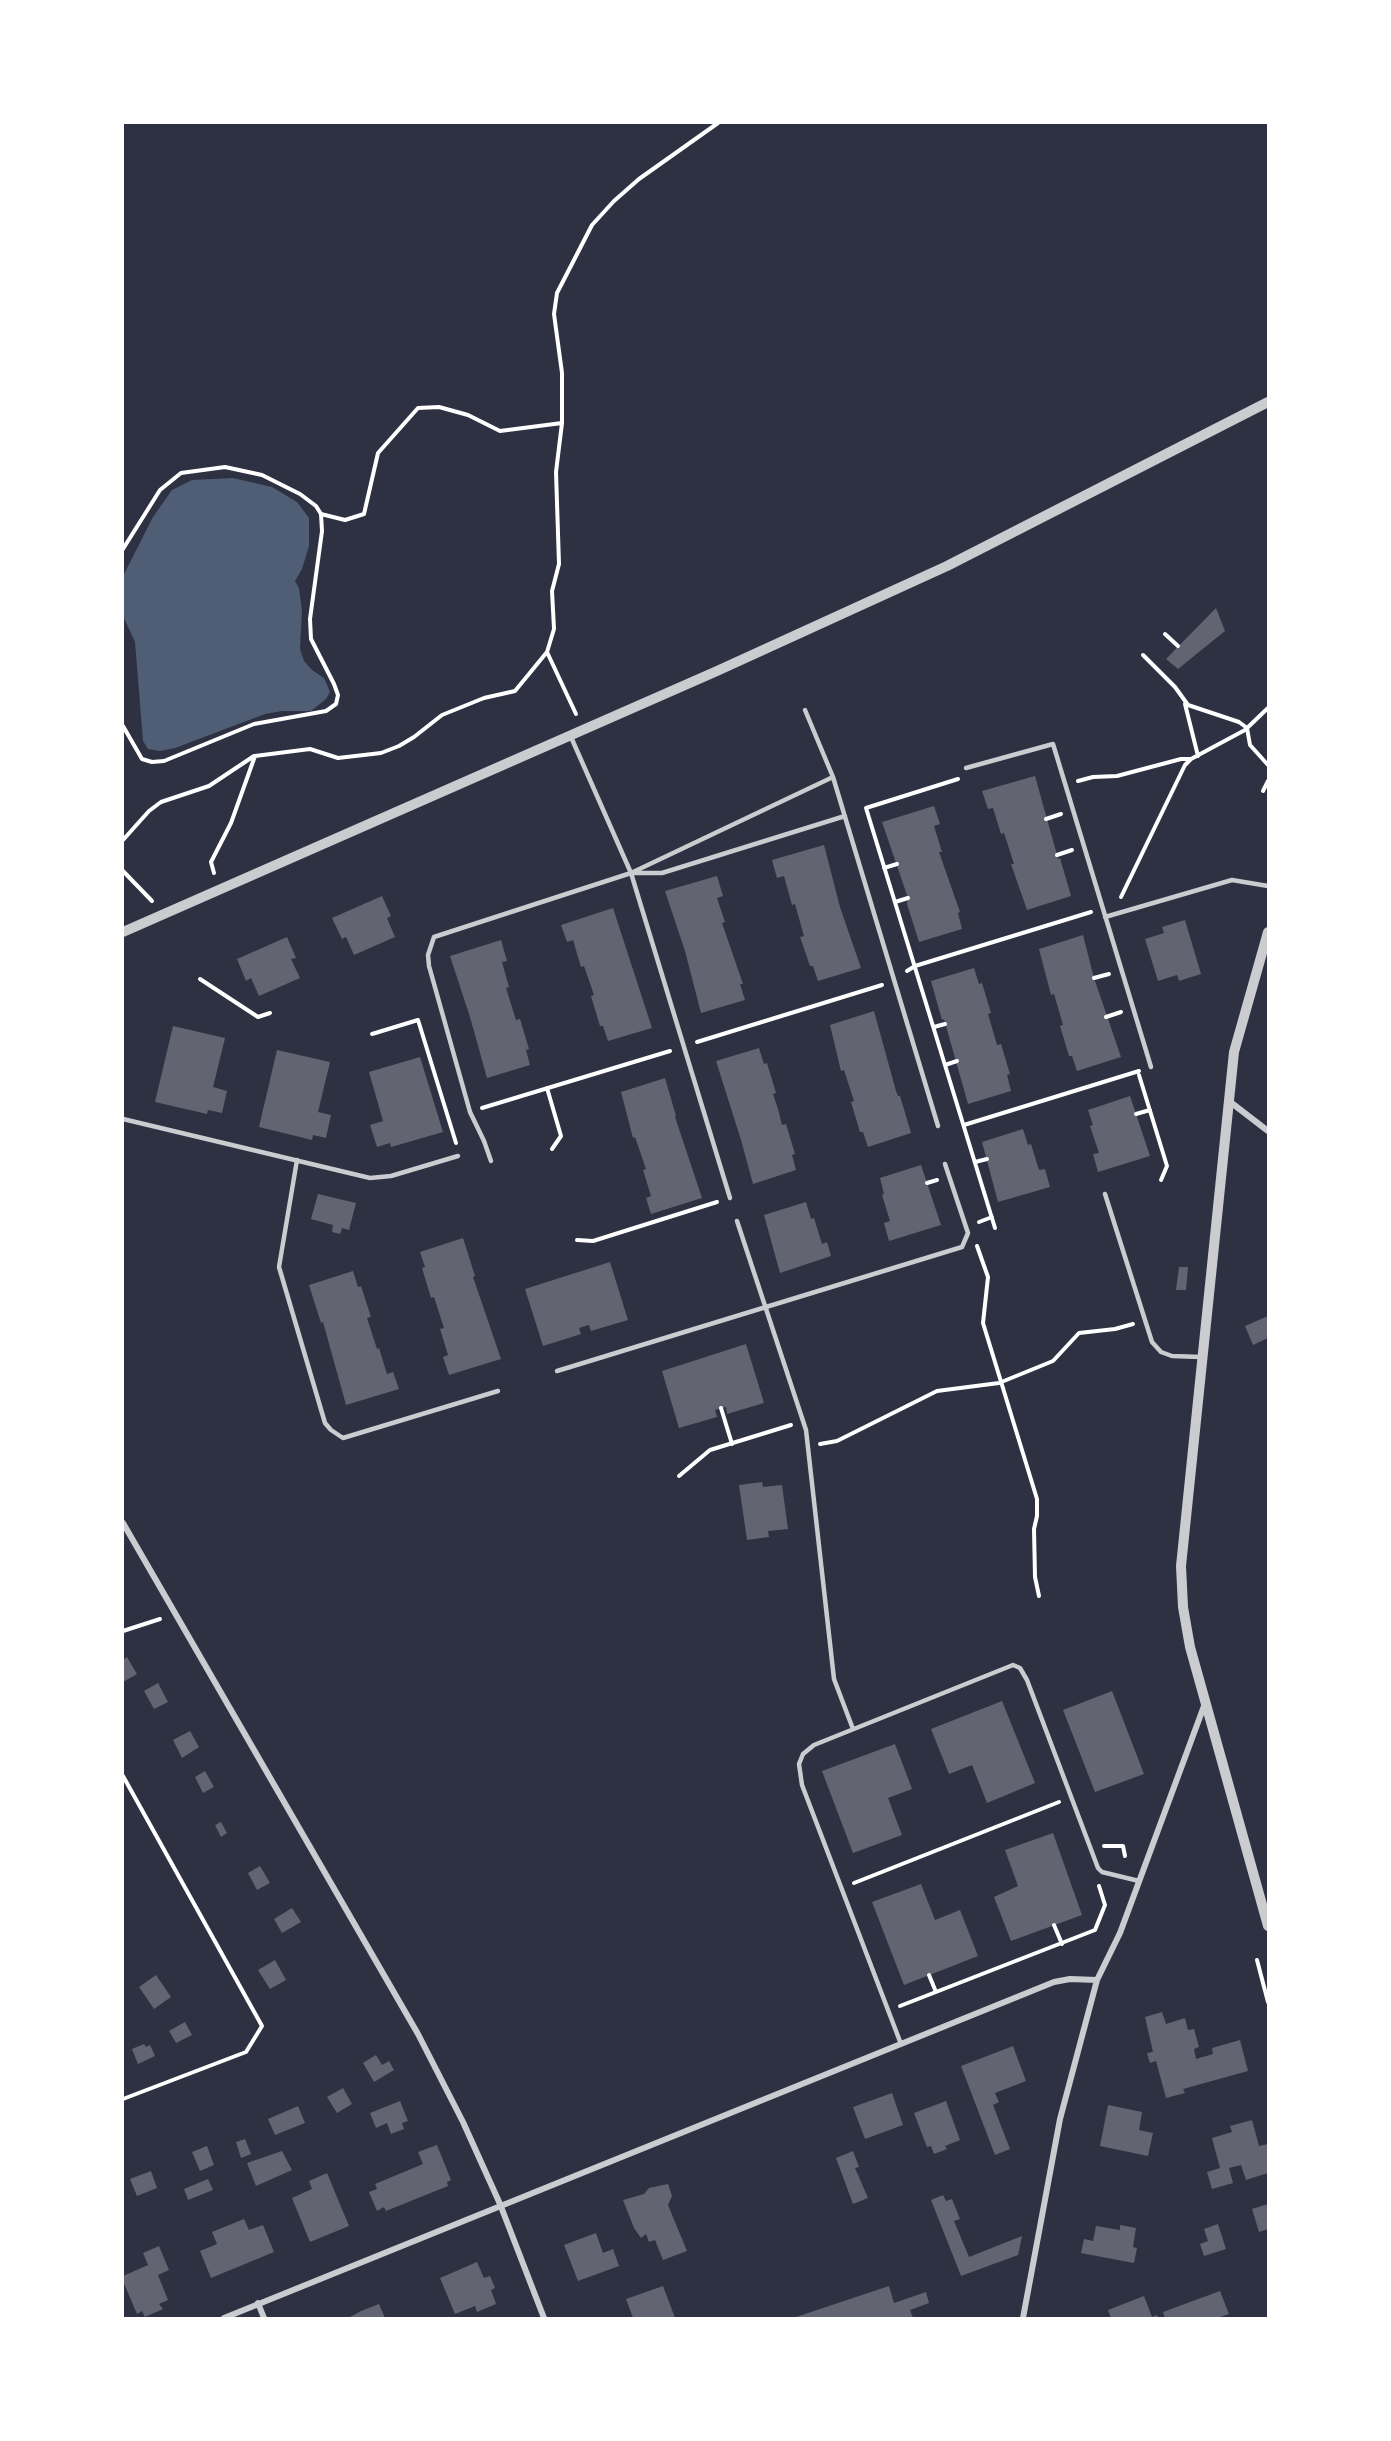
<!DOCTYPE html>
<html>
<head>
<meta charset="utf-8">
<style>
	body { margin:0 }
	#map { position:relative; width:1391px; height:2441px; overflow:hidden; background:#2d3142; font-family:"Alegreya Sans",sans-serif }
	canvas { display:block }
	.frame { position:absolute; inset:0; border:124px solid #fff; pointer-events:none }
</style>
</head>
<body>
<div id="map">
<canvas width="1391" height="2441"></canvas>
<div class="frame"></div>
</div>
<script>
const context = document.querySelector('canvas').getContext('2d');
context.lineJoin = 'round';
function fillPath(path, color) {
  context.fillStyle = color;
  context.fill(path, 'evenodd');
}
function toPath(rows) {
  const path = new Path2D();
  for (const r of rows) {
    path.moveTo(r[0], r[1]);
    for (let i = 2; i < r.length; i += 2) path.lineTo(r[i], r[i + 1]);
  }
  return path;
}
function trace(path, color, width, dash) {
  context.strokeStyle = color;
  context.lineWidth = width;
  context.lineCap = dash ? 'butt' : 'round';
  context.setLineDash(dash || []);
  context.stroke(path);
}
const water = toPath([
	[233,478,272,487,297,502,309,518,309,546,302,569,295,581,299,588,302,610,300,649,304,661,312,670,324,678,330,692,326,699,311,711,282,711,265,714,175,748,160,751,148,749,143,741,135,642,123,616,123,576,153,517,172,490,192,480]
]);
const building = toPath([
	[1216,608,1225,631,1178,669,1166,659],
	[1035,776,1057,855,1058,859,1060,858,1071,896,1027,910,1011,864,1014,864,1004,833,1001,834,993,808,988,809,982,791],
	[934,806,940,824,934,826,942,852,939,852,960,912,958,913,962,929,919,942,907,904,908,898,882,822],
	[824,845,840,907,861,968,818,981,813,966,810,966,800,937,804,936,795,904,792,905,784,876,777,878,772,860],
	[717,876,723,896,717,898,725,922,722,923,743,984,740,984,745,1000,701,1013,685,951,665,891],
	[382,896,391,916,387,918,395,937,354,955,346,937,342,939,332,918],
	[613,908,652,1028,608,1041,603,1026,600,1026,591,996,594,995,584,966,581,967,573,940,567,942,561,925],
	[1185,920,1201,974,1179,981,1177,975,1158,981,1145,939,1164,933,1162,927],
	[1083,935,1094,978,1121,1057,1077,1071,1072,1056,1069,1056,1060,1026,1063,1025,1054,994,1051,995,1039,949],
	[287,937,296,958,291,959,300,978,259,996,251,978,246,981,237,959],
	[501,940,507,961,502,962,509,987,506,988,516,1020,520,1019,529,1049,526,1050,530,1065,487,1078,470,1017,450,956],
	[974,968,979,984,982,983,991,1013,988,1014,997,1045,1001,1044,1010,1074,1007,1075,1011,1091,968,1104,944,1019,942,1020,931,981],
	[874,1011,896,1091,898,1096,900,1096,911,1133,868,1147,863,1132,860,1132,851,1102,854,1101,844,1070,841,1071,830,1025],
	[173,1026,225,1038,213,1087,227,1091,222,1113,208,1110,207,1114,155,1102],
	[759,1048,764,1064,767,1063,776,1093,773,1094,778,1109,782,1125,786,1124,795,1154,792,1155,796,1170,753,1184,741,1140,716,1061],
	[277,1050,330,1062,318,1112,331,1115,326,1138,313,1135,312,1140,259,1127],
	[420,1057,443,1132,391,1147,390,1143,377,1147,370,1125,383,1121,369,1072],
	[665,1078,676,1116,675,1117,702,1198,651,1214,646,1198,651,1196,643,1170,646,1169,635,1137,633,1138,621,1092],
	[1130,1096,1150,1156,1098,1172,1093,1154,1099,1153,1090,1126,1093,1125,1088,1110],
	[1023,1129,1028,1145,1031,1144,1039,1170,1045,1169,1050,1187,998,1202,982,1142],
	[921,1165,941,1225,889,1241,884,1223,890,1221,882,1195,884,1194,880,1178],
	[318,1194,356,1203,349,1230,342,1228,340,1234,332,1232,333,1225,311,1219],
	[806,1202,811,1219,814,1218,822,1244,827,1242,831,1256,780,1273,764,1215],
	[463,1238,475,1276,473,1277,501,1359,449,1375,443,1357,448,1355,440,1329,444,1328,434,1297,431,1298,422,1268,425,1267,420,1252],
	[610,1262,628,1320,591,1331,589,1325,579,1328,581,1334,543,1346,525,1289],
	[1179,1267,1188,1267,1186,1290,1176,1290],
	[353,1271,358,1287,361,1286,371,1317,367,1318,377,1349,379,1348,387,1374,393,1372,399,1389,346,1405,323,1322,321,1323,309,1285],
	[1268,1316,1268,1338,1253,1345,1245,1326],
	[746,1344,764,1403,727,1414,726,1407,715,1410,717,1417,679,1428,662,1371],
	[762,1482,763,1487,782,1485,788,1529,768,1531,769,1537,747,1540,739,1485],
	[127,1657,137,1674,123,1682,123,1660],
	[158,1683,168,1702,154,1709,144,1691],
	[1112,1691,1144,1774,1095,1792,1063,1710],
	[1002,1701,1035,1783,987,1803,972,1765,949,1774,931,1729],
	[190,1731,199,1747,182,1758,173,1740],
	[895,1744,912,1789,888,1798,902,1835,853,1853,822,1771],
	[205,1771,214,1787,203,1793,195,1777],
	[221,1822,227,1833,221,1837,215,1825],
	[1053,1833,1082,1915,1011,1941,994,1897,1018,1886,1005,1850],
	[260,1866,270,1883,257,1890,248,1873],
	[921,1884,935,1920,960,1910,978,1956,904,1985,872,1902],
	[292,1908,301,1922,282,1933,274,1919],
	[275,1960,286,1980,270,1989,258,1970],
	[156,1975,171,1997,154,2009,139,1987],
	[1162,2012,1166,2024,1185,2018,1188,2030,1194,2029,1199,2047,1194,2049,1196,2059,1213,2054,1212,2048,1240,2040,1248,2071,1183,2089,1185,2093,1166,2098,1156,2061,1150,2063,1147,2053,1153,2052,1145,2017],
	[185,2022,192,2035,176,2043,169,2031],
	[144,2044,146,2047,150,2045,155,2056,138,2064,132,2049],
	[1013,2046,1026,2081,995,2093,999,2102,993,2105,1010,2149,995,2155,961,2066],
	[376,2055,382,2065,389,2061,394,2070,374,2082,363,2063],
	[343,2088,352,2104,337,2113,327,2097],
	[892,2093,903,2125,865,2139,853,2107],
	[400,2101,408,2121,402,2123,404,2129,391,2134,387,2123,376,2128,370,2113],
	[946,2101,960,2140,945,2146,947,2149,934,2154,931,2146,927,2147,914,2113],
	[1108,2105,1142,2112,1139,2130,1153,2133,1148,2156,1100,2146],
	[298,2106,305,2123,275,2135,268,2119],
	[1252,2120,1259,2146,1268,2144,1268,2173,1246,2180,1241,2165,1229,2168,1233,2183,1212,2189,1207,2172,1220,2168,1212,2138,1232,2132,1230,2126],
	[245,2139,251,2154,241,2158,236,2142],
	[437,2145,451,2180,447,2182,448,2186,386,2211,384,2207,377,2211,369,2192,377,2189,375,2184,423,2164,418,2152],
	[207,2146,214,2165,200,2171,192,2152],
	[282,2151,292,2170,256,2186,247,2163],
	[853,2151,859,2167,855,2168,868,2198,853,2204,836,2158],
	[151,2171,157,2188,137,2196,130,2179],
	[327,2173,349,2226,310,2242,292,2198,312,2189,309,2181],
	[208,2179,213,2190,188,2200,184,2189],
	[668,2184,672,2196,668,2205,687,2251,663,2260,655,2240,649,2242,646,2234,641,2238,634,2228,623,2200,644,2194,649,2188],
	[943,2195,946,2201,952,2199,960,2219,954,2221,969,2257,1022,2236,1018,2255,961,2276,931,2200],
	[1268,2204,1268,2229,1259,2232,1252,2209],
	[244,2219,249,2230,263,2225,274,2252,211,2278,200,2251,217,2244,212,2232],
	[1218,2224,1226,2249,1204,2256,1200,2244,1208,2241,1204,2229],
	[1120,2225,1136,2228,1133,2247,1137,2248,1134,2263,1081,2253,1084,2239,1093,2241,1096,2226,1120,2230],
	[596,2233,603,2253,613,2249,619,2266,578,2281,564,2245],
	[159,2246,169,2270,158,2275,168,2300,159,2304,163,2309,145,2317,142,2311,137,2314,123,2281,123,2276,148,2265,143,2253],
	[477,2262,484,2278,490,2276,495,2288,491,2290,496,2304,477,2312,475,2306,455,2314,440,2278],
	[663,2286,675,2318,633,2318,626,2299],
	[889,2286,894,2303,926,2292,929,2303,910,2310,913,2318,793,2318],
	[1220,2291,1229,2314,1217,2318,1165,2318,1163,2312],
	[1144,2296,1152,2317,1157,2315,1158,2318,1111,2318,1108,2310],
	[379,2304,385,2318,348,2318,361,2311]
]);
const path = toPath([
	[321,514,345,520,364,514,378,453,418,408,439,407,468,415,500,431,562,423],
	[123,549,160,490,181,473,225,467,262,475,300,494,316,506,321,514,322,531,310,619,311,639,334,684,338,695,336,704,326,711,254,724,164,761,152,762,142,759,123,726],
	[1165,634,1178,646],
	[547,652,576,714],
	[1143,655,1175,687,1188,705,1239,722,1247,728,1250,745,1268,765],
	[1185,704,1198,756],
	[958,779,866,808,995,1228],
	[1078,781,1093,777,1117,776,1181,759,1190,759],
	[1263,791,1268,781],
	[1046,819,1061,814],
	[123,840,149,811,161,802,209,786,254,756],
	[1057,855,1072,850],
	[884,868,897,864],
	[123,871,152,901],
	[214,873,211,862,231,823,255,756,310,749,338,758,381,753,399,746,414,737,442,715,484,698,515,691,547,652,554,629,552,591,559,564,556,472,562,423,562,373,554,314,557,293,592,225,614,201,639,179,718,123],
	[1121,897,1185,765,1191,759,1245,730,1268,708],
	[895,902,908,898],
	[907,971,915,966,1091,912],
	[1094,978,1109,974],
	[200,979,258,1017,270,1013],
	[1106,1017,1121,1012],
	[934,1027,945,1024],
	[372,1034,418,1020,456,1143],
	[697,1042,882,985],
	[945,1065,957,1061],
	[1139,1075,1167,1166,1161,1180],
	[547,1088,561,1136,552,1149],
	[482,1108,670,1051],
	[1136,1114,1150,1110],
	[964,1125,1139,1071],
	[975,1162,987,1159],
	[927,1183,937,1180],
	[979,1222,992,1217],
	[577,1240,593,1241,717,1202],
	[977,1246,988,1277,983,1323,1037,1499,1037,1516,1034,1529,1035,1577,1039,1596],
	[721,1408,732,1444],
	[820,1444,837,1441,937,1391,999,1383,1053,1361,1079,1333,1115,1329,1133,1324],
	[679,1476,710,1450,791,1425],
	[123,1631,160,1619],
	[123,1776,262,2026,246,2052,123,2099],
	[1104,1846,1123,1846,1125,1856],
	[854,1883,1059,1802],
	[1054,1925,1062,1944],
	[1257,1960,1268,2002],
	[929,1975,936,1992],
	[900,2006,1095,1930,1105,1905,1099,1886]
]);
const service = toPath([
	[805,710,833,777,938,1126],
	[571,737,631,873,730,1198],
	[966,768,1053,744,1151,1067],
	[634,873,662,873,845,816],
	[1105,917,1232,880,1268,886],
	[123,1119,370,1178,391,1176,458,1156],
	[297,1160,279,1267,325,1423,331,1430,343,1438,498,1391],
	[491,1161,484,1141,470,1112,429,966,428,955,434,937,631,873,833,777],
	[1105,1194,1152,1342,1161,1352,1172,1356,1201,1357],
	[737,1221,806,1430,834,1679,853,1729],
	[557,1371,962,1247,968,1233,945,1164],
	[901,2044,802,1785,799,1764,803,1754,814,1745,1013,1665,1020,1668,1027,1680,1098,1868,1102,1872,1139,1881]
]);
const minor = toPath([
	[1229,1101,1268,1131],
	[123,1523,418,2034,463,2122,500,2204,544,2318],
	[258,2303,264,2318],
	[224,2318,1054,1982,1070,1979,1097,1980],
	[1023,2318,1060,2119,1097,1980,1120,1933,1204,1706]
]);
const tertiary = toPath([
	[123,932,717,671,947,566,1268,402],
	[1268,932,1234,1052,1181,1566,1183,1607,1190,1647,1268,1926]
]);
fillPath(water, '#4f5d75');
fillPath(building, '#626471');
trace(path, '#fff', 4);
trace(service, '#caccd0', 4.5);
trace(minor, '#caccd0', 6);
trace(tertiary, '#caccd0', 10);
</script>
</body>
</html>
